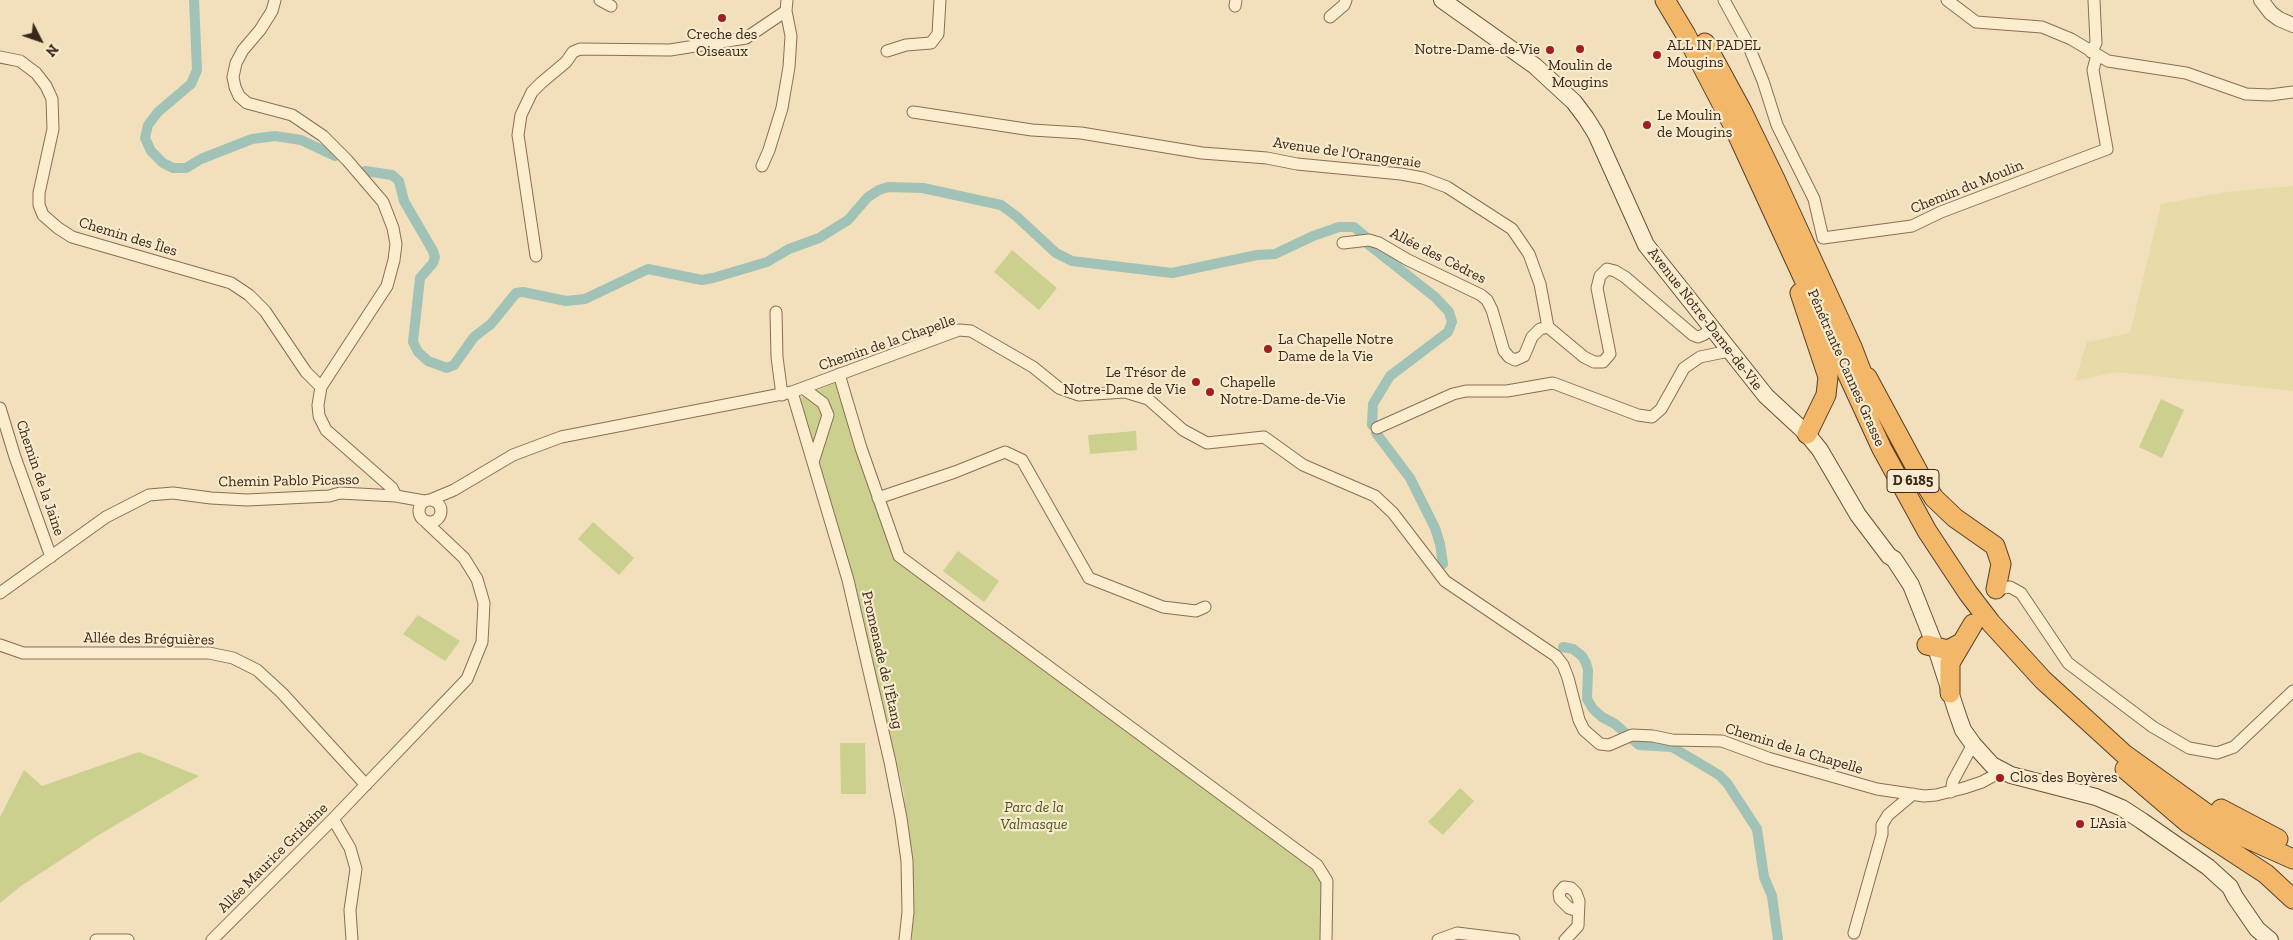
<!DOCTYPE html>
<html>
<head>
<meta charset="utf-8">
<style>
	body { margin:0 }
	#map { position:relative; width:2293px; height:940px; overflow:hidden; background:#f2dfbb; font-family:"Zilla Slab",serif }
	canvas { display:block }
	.north { position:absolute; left:15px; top:15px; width:50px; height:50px; -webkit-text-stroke:4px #f8eacc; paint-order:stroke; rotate:131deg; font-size:14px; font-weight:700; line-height:20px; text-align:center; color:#38271a }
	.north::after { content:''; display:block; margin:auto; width:18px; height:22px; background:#38271a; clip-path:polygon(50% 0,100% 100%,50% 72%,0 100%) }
</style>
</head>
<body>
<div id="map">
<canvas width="2293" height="940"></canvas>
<div class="north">N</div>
</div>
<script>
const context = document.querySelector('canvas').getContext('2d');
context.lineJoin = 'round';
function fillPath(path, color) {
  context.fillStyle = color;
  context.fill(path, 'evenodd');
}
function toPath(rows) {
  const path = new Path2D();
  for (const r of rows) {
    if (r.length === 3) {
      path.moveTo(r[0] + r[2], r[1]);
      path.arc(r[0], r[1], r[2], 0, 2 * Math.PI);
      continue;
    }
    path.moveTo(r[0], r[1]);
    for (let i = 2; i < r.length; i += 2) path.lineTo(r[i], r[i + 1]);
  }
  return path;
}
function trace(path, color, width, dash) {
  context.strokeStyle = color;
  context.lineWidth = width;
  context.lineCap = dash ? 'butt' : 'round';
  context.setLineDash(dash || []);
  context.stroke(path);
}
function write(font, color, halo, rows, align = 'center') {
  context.font = font + ' "Zilla Slab",serif';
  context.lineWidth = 4.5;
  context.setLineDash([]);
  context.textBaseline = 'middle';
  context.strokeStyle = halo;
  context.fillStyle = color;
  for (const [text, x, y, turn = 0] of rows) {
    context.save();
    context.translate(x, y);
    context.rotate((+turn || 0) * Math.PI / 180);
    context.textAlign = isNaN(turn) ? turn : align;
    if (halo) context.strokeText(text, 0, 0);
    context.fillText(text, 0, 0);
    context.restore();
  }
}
const farmland = toPath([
	[2293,186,2293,391,2116,372,2075,381,2087,342,2130,333,2161,204,2226,192]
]);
const green = toPath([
	[1012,250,1057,288,1039,310,994,272],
	[835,383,896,560,1333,885,1332,940,912,940,904,794,855,586,800,403,801,397],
	[2161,399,2184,410,2162,458,2139,447],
	[1136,431,1137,450,1090,454,1088,435],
	[593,522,634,558,619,575,578,539],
	[958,551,999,581,984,602,943,571],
	[418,615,460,641,445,661,403,634],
	[840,743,865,743,866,794,841,794],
	[139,752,199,776,97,836,21,886,0,903,0,817,24,770,42,786],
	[1460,788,1474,801,1443,835,1428,822]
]);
const canal = toPath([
	[194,0,197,70,191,84,158,112,148,125,145,138,151,151,163,163,173,168,186,168,201,159,252,139,275,136,301,140,335,156],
	[365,171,392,175,399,181,404,201,433,251,435,257,433,263,420,278,413,342,418,352,428,361,447,368,454,365,474,337,491,324,516,293,523,292,566,301,585,299,648,269,702,280,713,278,767,262,789,249,819,238,848,220,868,197,879,190,888,187,923,188,1001,205,1016,216,1056,253,1072,261,1172,273,1257,255,1275,254,1313,236,1339,227,1354,227,1365,236,1368,244,1435,297,1449,312,1452,322,1448,332,1390,376,1373,404,1372,425],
	[1376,433,1410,478,1435,528,1440,544,1443,564],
	[1563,647,1573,649,1582,656,1586,663,1588,670,1587,699,1593,709,1602,717,1615,724,1639,745,1672,747,1719,775,1727,783,1757,829,1764,877,1772,896,1778,940]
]);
const minor = toPath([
	[275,0,272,11,260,30,243,50,236,63,233,77,235,87,239,96,247,103,292,115,323,136,347,160,383,202,393,228,396,244,394,260,387,286,321,387,318,405,319,416,326,430,392,488,396,496],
	[600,0,611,6],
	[1724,0,1747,42,1763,81,1777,125,1814,199,1823,238,1912,226,1941,212,2107,149,2093,70,2097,55],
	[1947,0,1976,22,2042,27,2071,39,2108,61,2186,73,2246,94,2270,95,2293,92],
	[1235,6,1236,0],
	[1330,17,1344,5,1346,0],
	[887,51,906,45,931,43,938,34,940,0],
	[2091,52,2096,43,2094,0],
	[0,57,20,61,36,73,46,86,52,99,53,129,39,193,39,205,43,215,58,228,72,237,231,283,249,295,265,311,306,372,321,387],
	[913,112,1032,130,1081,133,1202,153,1267,158,1297,164,1401,174,1423,178,1447,187,1512,229,1529,254,1540,284,1548,327,1584,357,1594,362,1603,362,1610,354,1597,288,1600,276,1607,269,1615,271,1625,277,1693,335,1698,337,1703,335,1712,329],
	[762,166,769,150,782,108,789,67,791,36,786,11],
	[1343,243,1369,240,1379,243,1408,260,1481,295,1487,300,1492,310,1504,351,1509,357,1515,360,1524,356,1532,337,1540,329,1548,327],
	[536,256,518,135,521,115,532,92,541,83,566,62,573,52,580,49,670,50,746,38,786,11,787,0],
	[776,312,777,357,782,395],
	[839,374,861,448,899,556,1317,865,1327,881,1326,940],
	[803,388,823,403,828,415,813,462],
	[792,392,848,580,890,762,901,818,907,861,908,912,905,940],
	[0,408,15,457,51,557],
	[1377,428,1453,394,1466,391,1507,391,1553,383,1638,415,1652,417,1661,409,1684,368,1700,357,1729,351],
	[878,498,955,472,1005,452,1022,460,1089,578,1163,607,1196,611,1205,607],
	[430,511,11],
	[430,500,454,490,513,455,561,437,792,392,959,330,971,331,1033,367,1059,388,1079,395,1125,392,1148,399,1183,430,1207,443,1264,437,1303,465,1375,496,1393,513,1445,581,1556,656,1563,665,1568,678,1579,720,1584,730,1600,744,1609,745,1632,735,1653,736,1672,740,1722,741,1768,758,1877,789,1924,796,1936,795,1964,788,1982,782,2002,771],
	[1996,589,2010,587,2021,593,2068,663,2153,727,2189,748,2217,753,2234,747,2293,691],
	[0,593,106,517,149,495,173,493,211,498,247,500,329,496,340,493,396,496,424,501],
	[0,645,23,653,209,653,233,658,257,670,282,693,366,785],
	[1951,792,1953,781,1973,744],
	[333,819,350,848,356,869,350,910,352,940],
	[1854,933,1882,834,1882,825,1888,815,1913,794],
	[96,940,128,940],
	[212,940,333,819,467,679,482,642,484,603,477,579,464,558,426,522],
	[1438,940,1457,933,1514,940],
	[1565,940,1578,926,1579,901,1576,893,1571,888,1564,887,1559,893,1560,899,1569,908,1578,911]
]);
const tertiary = toPath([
	[2261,0,2271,13,2279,19,2293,25]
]);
const secondary = toPath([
	[1442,0,1535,66,1574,102,1586,118,1596,134,1646,245,1766,396,1807,434,1820,450,1858,515,1889,556,1894,559,1911,585,1936,648,1957,713,1963,730,1973,744,1992,765,2011,775,2096,797,2122,808,2142,821,2208,867,2230,887,2235,897,2257,929,2270,940]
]);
const trunk = toPath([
	[1665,0,1686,35,1733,125,1882,449,1927,531,1968,593,1991,623,2043,680,2124,754,2217,821,2246,838,2293,859],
	[1705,43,1742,111,1775,179,1852,347,1869,391],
	[1800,293,1828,377,1826,395,1807,434],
	[1867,377,1922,479,1934,498,1955,518,1995,546,2001,564,1996,589],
	[1927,645,1948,650,1961,643],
	[1950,693,1950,663,1973,624],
	[2125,769,2188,823,2266,874,2293,899],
	[2221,809,2278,839]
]);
const markers = [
	[722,18,5,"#9f1e24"],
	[1580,49,5,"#9f1e24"],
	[1550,50,5,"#9f1e24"],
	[1657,55,5,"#9f1e24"],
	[1647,125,5,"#9f1e24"],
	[1268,349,5,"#9f1e24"],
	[1196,382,5,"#9f1e24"],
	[1210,392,5,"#9f1e24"],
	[2000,778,5,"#9f1e24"],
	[2080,824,5,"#9f1e24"]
];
const shields = [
	[1913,481,52]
];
const shieldNames = [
	["D 6185",1913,481]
];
const poiNames = [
	["Creche des",722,35,"center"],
	["Oiseaux",722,52,"center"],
	["ALL IN PADEL",1667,46],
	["Mougins",1667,63],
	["Notre-Dame-de-Vie",1540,50,"right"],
	["Moulin de",1580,66,"center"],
	["Mougins",1580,83,"center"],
	["Le Moulin",1657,116],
	["de Mougins",1657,133],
	["La Chapelle Notre",1278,340],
	["Dame de la Vie",1278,357],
	["Le Trésor de",1186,373,"right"],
	["Notre-Dame de Vie",1186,390,"right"],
	["Chapelle",1220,383],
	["Notre-Dame-de-Vie",1220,400],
	["Clos des Boyères",2010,778],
	["L'Asia",2090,824]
];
const streetNames = [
	["Avenue de l'Orangeraie",1347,153,8],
	["Chemin du Moulin",1967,187,-22],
	["Chemin des Îles",128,237,17],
	["Allée des Cèdres",1438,256,27],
	["Avenue Notre-Dame-de-Vie",1705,319,52],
	["Chemin de la Chapelle",887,343,-19],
	["Pénétrante Cannes Grasse",1846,368,66],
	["Chemin de la Jaine",40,478,71],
	["Chemin Pablo Picasso",289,481,-1],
	["Allée des Bréguières",149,639,1],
	["Promenade de l'Étang",882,660,77],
	["Chemin de la Chapelle",1794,749,17],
	["Allée Maurice Gridaine",273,858,-45]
];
const parkNames = [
	["Parc de la",1034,808],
	["Valmasque",1034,825]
];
fillPath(farmland, '#e8dba8');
fillPath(green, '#cbd08f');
trace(canal, '#a0c2b7', 10);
trace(minor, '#8a6e54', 13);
trace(tertiary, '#8a6e54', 16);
trace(secondary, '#6c4f37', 18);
trace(trunk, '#573d29', 21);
trace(minor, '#fcedcf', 11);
trace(tertiary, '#fcedcf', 14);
trace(secondary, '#fcedcf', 16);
trace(trunk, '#f2b768', 19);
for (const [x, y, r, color] of markers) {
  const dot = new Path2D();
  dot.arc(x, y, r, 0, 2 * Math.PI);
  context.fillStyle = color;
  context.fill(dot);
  trace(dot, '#f8eacc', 2);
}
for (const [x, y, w] of shields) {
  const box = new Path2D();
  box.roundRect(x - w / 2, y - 11.5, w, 23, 4);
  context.fillStyle = '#f8eacc';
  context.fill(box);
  trace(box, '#38271a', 1);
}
write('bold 14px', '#38271a', null, shieldNames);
write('15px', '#38271a', '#f8eacc', poiNames, 'left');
write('15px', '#38271a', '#f8eacc', streetNames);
write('italic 15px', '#4b561f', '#f8eacc', parkNames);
</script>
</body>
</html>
